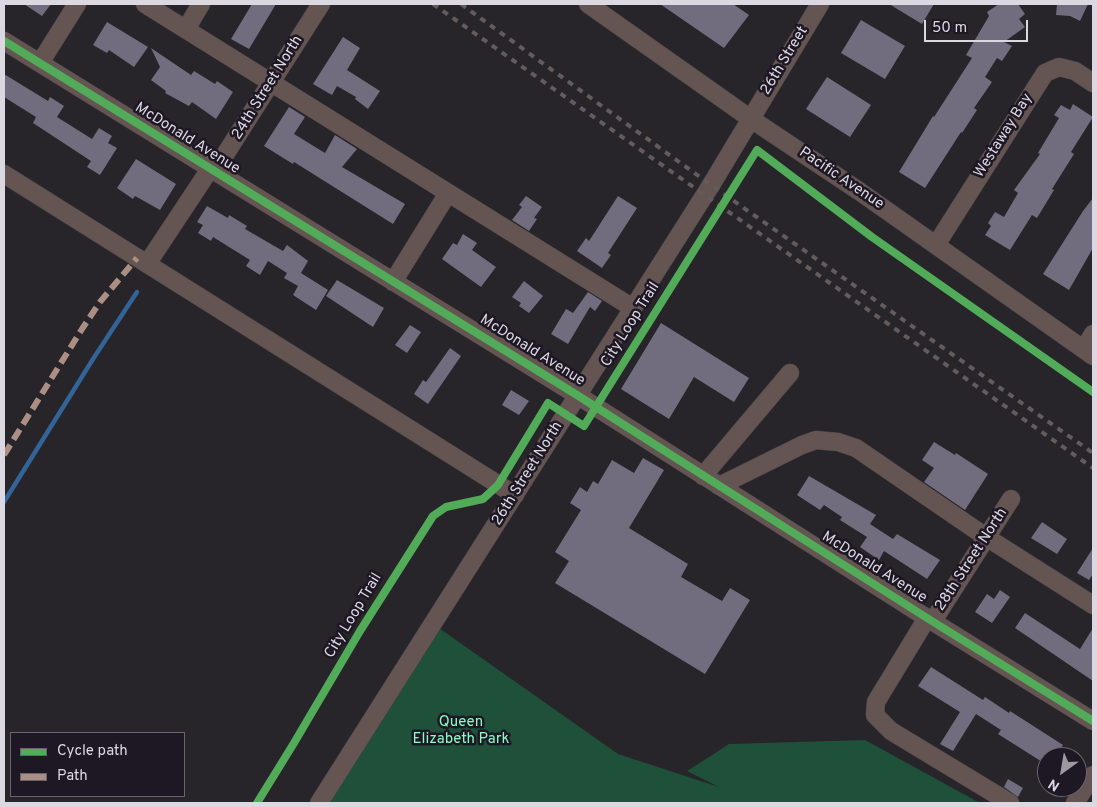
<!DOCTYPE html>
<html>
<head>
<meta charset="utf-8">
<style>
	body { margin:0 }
	#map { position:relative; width:1097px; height:807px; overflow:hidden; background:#27242a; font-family:Overpass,sans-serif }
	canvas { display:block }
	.frame { position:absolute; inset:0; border:5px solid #dcd8e1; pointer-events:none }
	.legend { position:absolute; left:10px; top:732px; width:175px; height:65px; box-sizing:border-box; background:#1e1724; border:1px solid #6a6470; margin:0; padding:6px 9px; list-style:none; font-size:15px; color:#dcd8e1 }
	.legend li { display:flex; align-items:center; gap:10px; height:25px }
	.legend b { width:25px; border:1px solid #6a6470 }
	.north { position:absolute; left:1037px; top:747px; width:50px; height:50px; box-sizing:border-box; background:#1e1724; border:1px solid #6a6470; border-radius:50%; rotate:212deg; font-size:14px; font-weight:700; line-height:20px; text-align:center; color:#dcd8e1 }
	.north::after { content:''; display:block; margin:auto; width:18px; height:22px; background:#9d99a1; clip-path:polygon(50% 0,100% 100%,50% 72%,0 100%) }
	.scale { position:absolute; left:924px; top:20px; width:104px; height:22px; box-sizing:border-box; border:2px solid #dcd8e1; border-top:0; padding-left:6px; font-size:15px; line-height:18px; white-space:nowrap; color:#dcd8e1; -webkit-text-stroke:4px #1e1724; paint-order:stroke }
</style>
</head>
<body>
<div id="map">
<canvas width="1097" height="807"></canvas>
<div class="frame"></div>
<ul class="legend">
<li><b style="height:6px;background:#51ab58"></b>Cycle path</li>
<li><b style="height:6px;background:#ac8f84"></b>Path</li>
</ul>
<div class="north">N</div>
<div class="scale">50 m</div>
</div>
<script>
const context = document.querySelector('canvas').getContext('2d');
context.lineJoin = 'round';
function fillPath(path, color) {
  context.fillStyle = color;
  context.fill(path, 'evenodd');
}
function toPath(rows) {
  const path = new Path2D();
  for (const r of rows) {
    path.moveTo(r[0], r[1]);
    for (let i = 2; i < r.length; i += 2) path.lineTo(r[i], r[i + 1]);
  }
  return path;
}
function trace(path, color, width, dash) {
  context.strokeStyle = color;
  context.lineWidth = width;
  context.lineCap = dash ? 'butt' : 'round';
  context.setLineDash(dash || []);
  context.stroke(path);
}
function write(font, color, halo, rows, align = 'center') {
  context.font = font + ' Overpass,sans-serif';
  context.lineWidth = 5;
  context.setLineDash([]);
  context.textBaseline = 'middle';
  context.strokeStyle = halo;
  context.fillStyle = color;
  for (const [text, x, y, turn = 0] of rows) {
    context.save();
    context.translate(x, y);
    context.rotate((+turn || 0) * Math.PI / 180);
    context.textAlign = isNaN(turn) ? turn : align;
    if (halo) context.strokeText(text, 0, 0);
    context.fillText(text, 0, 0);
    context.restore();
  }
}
const green = toPath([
	[439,628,618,754,719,787,687,771,729,744,865,740,980,803,328,803]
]);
const stream = toPath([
	[4,502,93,359,137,292]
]);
const building = toPath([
	[24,4,51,4,42,16],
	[252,4,276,4,249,49,231,39],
	[660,4,733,4,749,15,724,48],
	[889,4,934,4,922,24],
	[999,4,1018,4,1025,14,1019,19,1025,27,1004,42,1012,46,1002,61,997,58,985,77,992,82,974,108,977,110,962,133,961,132,925,188,899,172,933,116,934,117,972,58,966,55,989,16,987,12],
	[1057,4,1088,4,1080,21,1070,16,1056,15],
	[861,20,905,46,885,79,841,53],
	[107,22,148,47,134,67,109,50,107,53,93,45],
	[343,37,360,48,347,70,380,91,368,109,355,99,356,97,337,86,332,95,313,84],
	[151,48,191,75,194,71,215,84,217,81,233,92,216,119,192,102,189,106,165,93,166,91,151,80,160,67],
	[4,74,48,101,50,97,64,106,57,117,92,139,99,128,112,136,108,143,117,148,100,175,87,167,91,161,33,123,36,117,4,97],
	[827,77,871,105,850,137,806,109],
	[1073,104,1093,117,1071,152,1074,154,1052,189,1054,190,1037,218,1032,215,1010,250,985,235,991,226,988,223,995,212,1004,217,1018,193,1014,190,1040,154,1038,153,1059,118,1054,115,1061,105,1070,110],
	[289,107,305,117,294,134,325,153,335,135,357,149,342,167,405,204,393,224,294,162,293,164,264,146],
	[136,159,176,184,160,210,135,196,133,199,117,188],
	[526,196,542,207,534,218,537,219,529,231,512,220,522,207,519,205],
	[618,196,637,208,608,253,611,255,602,268,577,251,586,238,589,241],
	[1093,198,1093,248,1069,290,1043,274,1083,211],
	[207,206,228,218,229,215,247,226,245,229,283,251,287,245,308,261,301,273,328,290,316,310,293,295,298,286,284,278,287,273,268,261,260,275,246,266,250,260,213,237,211,241,198,233,203,225,197,222],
	[463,234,477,243,472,250,496,267,481,287,442,259,453,243,457,245],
	[337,280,384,308,373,327,326,296],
	[524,281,543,296,529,313,519,306,521,303,512,297],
	[588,292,602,301,595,311,590,307,568,344,551,334,566,309,573,313],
	[661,323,749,378,734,402,694,377,669,419,621,389],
	[410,325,421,332,407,353,395,345],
	[450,348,461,356,428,404,414,394,423,380,426,382],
	[511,390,529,401,519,415,502,405],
	[934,442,955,455,956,453,988,474,965,510,924,482,934,468,922,460],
	[643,458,664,470,629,528,688,564,681,577,722,601,730,588,750,600,705,674,555,583,569,561,555,552,581,510,570,503,580,487,587,492,593,481,598,484,612,460,634,473],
	[809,476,876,515,870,524,893,539,897,534,940,560,927,579,884,551,879,560,860,547,867,537,840,520,842,517,824,505,820,510,797,495],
	[1042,522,1067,539,1057,554,1031,538],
	[1093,548,1093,574,1089,580,1077,573],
	[1000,590,1010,597,992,623,975,612,987,594,994,599],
	[1025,613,1080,649,1093,628,1093,681,1015,628],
	[931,667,983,700,985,697,1009,713,1010,711,1063,745,1055,757,1047,757,1047,765,998,734,1001,730,976,714,953,751,940,744,960,712,918,686],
	[1008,779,1023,788,1018,797,1004,787]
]);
const minor = toPath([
	[145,4,633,308],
	[588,4,751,119,859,191,1093,356],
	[186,29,201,4],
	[4,41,577,395,927,618,1093,721],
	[40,63,77,4],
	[214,172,321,4],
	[4,174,515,495],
	[936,245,1045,73,1059,67,1075,71,1093,83],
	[147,264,210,169],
	[393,282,448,193],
	[1084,349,1093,334],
	[703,476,790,373],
	[719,486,802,445,816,440,838,442,856,448,986,537,1093,605],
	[927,618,876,702,875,715,891,731,1010,803],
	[933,621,1011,499],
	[319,803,711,185,820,4],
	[1075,803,1093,775]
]);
const rail = toPath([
	[433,4,1093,468],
	[461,4,711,185,1093,453]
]);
const quiet = toPath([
	[4,455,82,329,100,302,137,258]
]);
const cycleway = toPath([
	[4,41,577,395,927,618,1093,721],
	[257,803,294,743,360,631,433,516,446,507,483,499,498,485,548,403,584,426,757,150,872,237,1093,392]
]);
const streetNames = [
	["26th Street",785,61,-59],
	["24th Street North",268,88,-58],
	["Westaway Bay",1004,136,-58],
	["McDonald Avenue",187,139,32],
	["Pacific Avenue",841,179,34],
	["City Loop Trail",631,325,-58],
	["McDonald Avenue",532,351,32],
	["26th Street North",528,474,-58],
	["28th Street North",972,560,-57],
	["McDonald Avenue",874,568,32],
	["City Loop Trail",354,616,-59]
];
const parkNames = [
	["Queen",461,723],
	["Elizabeth Park",461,740]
];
fillPath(green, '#1e503a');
trace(stream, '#326497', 4.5);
fillPath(building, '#716d7e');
trace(minor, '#444246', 19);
trace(minor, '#645552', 18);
trace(rail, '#645b5c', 4, [6, 6]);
trace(quiet, '#ac8f84', 6, [12, 6]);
trace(cycleway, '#51ab58', 8);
write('15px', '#dcd8e1', '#1e1724', streetNames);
write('15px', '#86fec3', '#1e1724', parkNames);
</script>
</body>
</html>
